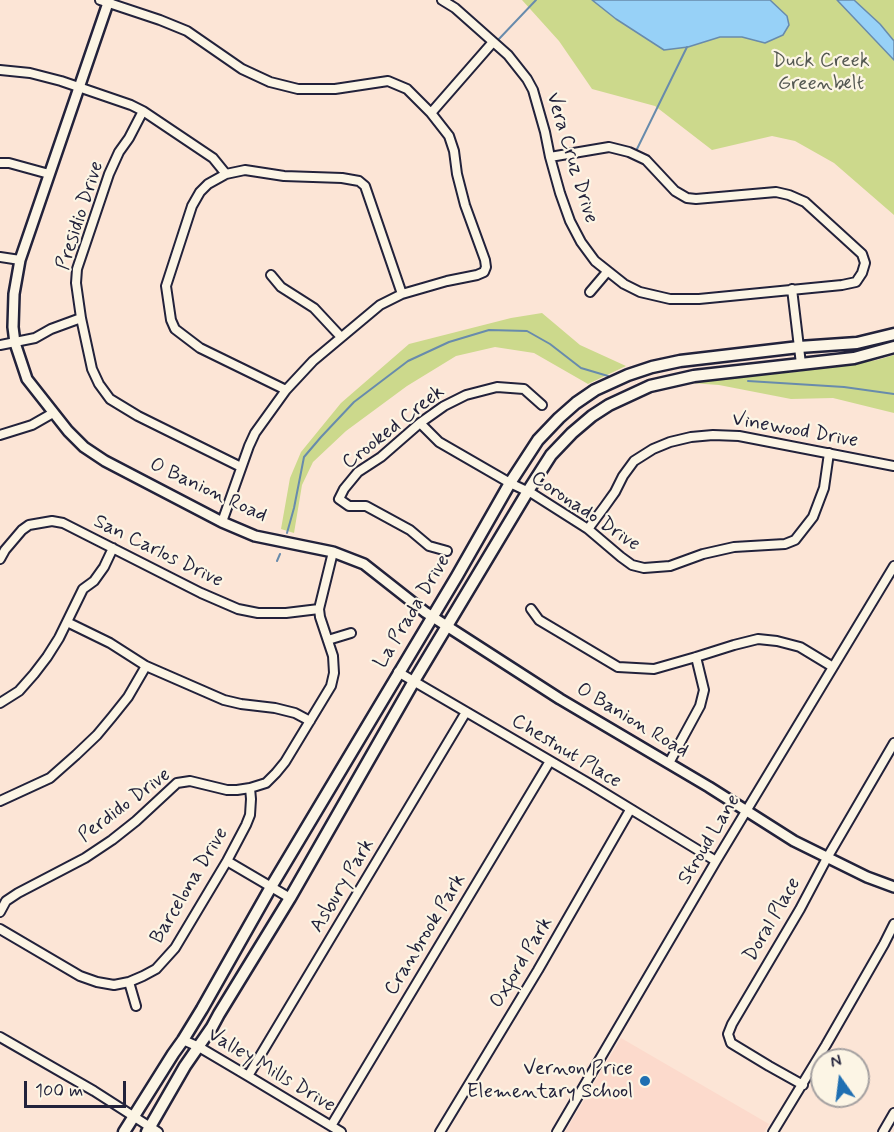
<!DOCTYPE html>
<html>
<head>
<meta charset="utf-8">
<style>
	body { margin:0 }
	#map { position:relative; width:894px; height:1132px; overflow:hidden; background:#fce5d6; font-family:Mynerve,sans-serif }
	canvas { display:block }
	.north { position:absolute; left:810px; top:1048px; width:60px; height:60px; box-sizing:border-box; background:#fcf5e5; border:2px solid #a5a1a1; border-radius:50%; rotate:346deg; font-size:16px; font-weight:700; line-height:24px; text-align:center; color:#22223b }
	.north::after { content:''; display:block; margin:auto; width:21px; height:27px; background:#1f6fb2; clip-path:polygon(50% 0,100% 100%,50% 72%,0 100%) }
	.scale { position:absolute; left:24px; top:1081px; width:102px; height:27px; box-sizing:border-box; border:3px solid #22223b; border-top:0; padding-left:8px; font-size:18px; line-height:21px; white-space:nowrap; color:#22223b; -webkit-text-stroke:4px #fcf5e5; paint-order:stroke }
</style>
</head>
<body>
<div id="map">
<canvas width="894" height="1132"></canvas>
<div class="north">N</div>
<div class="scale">100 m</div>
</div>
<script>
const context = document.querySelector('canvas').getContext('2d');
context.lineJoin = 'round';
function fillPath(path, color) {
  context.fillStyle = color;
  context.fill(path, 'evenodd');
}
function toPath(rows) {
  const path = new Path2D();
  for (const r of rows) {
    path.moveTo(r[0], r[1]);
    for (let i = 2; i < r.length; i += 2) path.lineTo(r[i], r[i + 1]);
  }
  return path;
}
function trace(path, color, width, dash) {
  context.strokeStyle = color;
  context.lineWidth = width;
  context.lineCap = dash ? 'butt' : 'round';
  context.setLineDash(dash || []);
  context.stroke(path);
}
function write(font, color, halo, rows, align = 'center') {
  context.font = font + ' Mynerve,sans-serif';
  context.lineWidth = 4.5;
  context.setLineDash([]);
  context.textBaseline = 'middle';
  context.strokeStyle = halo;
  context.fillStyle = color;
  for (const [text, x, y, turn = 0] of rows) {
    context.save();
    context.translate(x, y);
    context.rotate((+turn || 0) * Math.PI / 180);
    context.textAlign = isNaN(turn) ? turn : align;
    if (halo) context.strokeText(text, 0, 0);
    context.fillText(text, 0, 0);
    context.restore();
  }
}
const built = toPath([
	[621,1038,769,1124,764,1132,565,1132]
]);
const green = toPath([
	[522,0,894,0,894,215,834,163,795,141,772,136,712,150,655,106,592,89,559,41],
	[542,313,580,345,626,366,588,384,534,353,495,347,456,356,407,386,346,431,313,462,302,485,294,533,281,529,290,478,301,452,341,403,409,344,511,318],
	[894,355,894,413,833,398,791,399,719,385,691,383,739,377,796,372,877,360]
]);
const water = toPath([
	[592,0,770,0,787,16,789,25,783,35,765,43,742,37,720,37,688,47,664,50,616,19,592,0],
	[837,0,854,0,880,24,894,41,894,60,837,0]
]);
const stream = toPath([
	[498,40,536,0],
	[637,149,687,47],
	[748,381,844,387,894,394],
	[287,533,294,508,304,457,321,437,354,402,408,361,449,342,489,330,527,331,550,344,581,368,608,376],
	[277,561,280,554]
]);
const minor = toPath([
	[100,0,160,20,187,31,242,69,270,82,298,89,335,89,388,81,407,89,431,113,449,136,454,151,457,174,465,205,485,260,486,267,484,272,477,275,447,281,402,294,380,305,313,361,286,390,255,433,249,446,222,522],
	[442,0,455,8,508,55,527,79,533,90,545,132,550,157,560,193,570,221,581,242,595,261,624,284,640,292,670,299,699,299,842,285,856,282,862,273,865,263,862,254,805,202,789,195,776,192,696,199,687,198,675,191,646,160,629,152,609,147,550,157],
	[0,70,30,73,61,81,131,105,143,111,213,158,226,174],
	[143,111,129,138,119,152,109,174,77,269,76,283,81,318,92,369,99,384,110,399,138,416,241,467],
	[431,113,493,42],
	[0,163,9,163,49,174],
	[0,257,20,260],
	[271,275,281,287,314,308,341,337],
	[792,289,801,364],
	[590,292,607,272],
	[0,345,35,338,51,329,81,318],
	[286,390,200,348,175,329,171,320,166,286,192,206,200,192,208,184,226,174,245,170,284,176,342,178,359,181,365,186,402,294],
	[420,423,439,442,510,483,533,494,588,529,621,557,632,565,644,568,670,566,703,554,734,547,785,544,795,540,813,517,824,488,829,453],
	[0,435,32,425,53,413],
	[588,529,605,506,615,492,623,476,634,461,653,449,670,442,691,437,713,435,739,436,894,466],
	[447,551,429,546,410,530,366,506,349,506,339,499,344,489,358,472,381,457,420,423,444,406,466,395,497,387,524,389,542,405],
	[0,559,5,550,22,530,29,525,52,521,63,523,201,593,238,609,258,613,286,613,319,609],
	[531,609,539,620,618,667,654,669,696,657,734,645,758,639,777,641,800,647,833,667],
	[67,622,110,643,146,666,224,700,241,704,275,708,295,713,310,721],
	[328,640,351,633],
	[398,672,588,783,716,861],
	[0,703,19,691,34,674,47,657,59,638,83,589,94,581,104,567,113,548],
	[669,763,700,706,704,690,696,657],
	[0,801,50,778,76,755,97,735,112,717,128,697,146,666],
	[227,861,290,898],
	[0,912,6,901,18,893,85,858,112,840,136,821,177,783,190,781,227,790,237,790,250,788,266,783,276,773,285,762,331,686,334,673,333,656,320,617,319,609,333,552],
	[0,929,80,976,97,982,114,985,129,982,143,976,156,969,175,948,227,861,246,825,250,815,251,799,250,788],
	[129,982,136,1006],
	[0,1037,94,1091,158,1132],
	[183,1040,199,1047,248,1076,341,1132],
	[248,1076,466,712],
	[803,1085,769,1066,731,1043,728,1034,732,1024,800,909,827,858,894,743],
	[331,1126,550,761],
	[440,1132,538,970,630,810],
	[557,1132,716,861,894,566],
	[773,1132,826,1045,884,944,894,924],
	[883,1132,894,1113]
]);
const tertiary = toPath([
	[109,0,20,260,14,294,13,327,15,343,27,379,68,431,84,447,105,461,222,522,255,536,333,552,364,564,425,612,560,699,709,787,794,841,867,877,894,887]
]);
const secondary = toPath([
	[124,1132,173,1054,183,1040,202,1009,271,887,457,576,510,483,538,440,559,418,576,403,595,390,628,375,652,367,680,361,799,347,857,343,894,334],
	[147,1132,185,1066,212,1027,219,1014,290,898,414,681,528,491,551,455,572,433,592,416,609,405,650,386,694,376,854,358,894,347]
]);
const markers = [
	[645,1081,6,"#1f6fb2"]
];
const parkNames = [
	["Duck Creek",821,62],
	["Greenbelt",821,85]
];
const streetNames = [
	["Vera Cruz Drive",571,158,73],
	["Presidio Drive",81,216,-72],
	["Crooked Creek",394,428,-38],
	["Vinewood Drive",795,431,10],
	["O Banion Road",208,491,25],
	["Coronado Drive",585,512,34],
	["San Carlos Drive",158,552,26],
	["La Prada Drive",413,612,-59],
	["O Banion Road",632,721,31],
	["Chestnut Place",566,752,31],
	["Perdido Drive",125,806,-37],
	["Stroud Lane",710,840,-59],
	["Barcelona Drive",190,886,-59],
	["Asbury Park",343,886,-59],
	["Doral Place",773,920,-60],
	["Cranbrook Park",426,935,-59],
	["Oxford Park",522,963,-59],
	["Valley Mills Drive",271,1071,31]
];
const poiNames = [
	["Vernon Price",633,1070],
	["Elementary School",633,1093]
];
fillPath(built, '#fcdacc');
fillPath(green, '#ccd98c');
fillPath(water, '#97d1f7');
trace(water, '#688bac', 1.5);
trace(stream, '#688bac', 2);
trace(minor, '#22223b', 12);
trace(tertiary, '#22223b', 14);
trace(secondary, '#22223b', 15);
trace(minor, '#fcf5e5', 8);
trace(tertiary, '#fcf5e5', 9);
trace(secondary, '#fcf5e5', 10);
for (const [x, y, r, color] of markers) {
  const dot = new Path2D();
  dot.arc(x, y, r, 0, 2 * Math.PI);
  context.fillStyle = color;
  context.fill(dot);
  trace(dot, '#fcf5e5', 2);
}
write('20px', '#555953', '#fcf5e5', parkNames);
write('20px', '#22223b', '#fcf5e5', streetNames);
write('20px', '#22223b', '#fcf5e5', poiNames, 'right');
</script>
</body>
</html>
